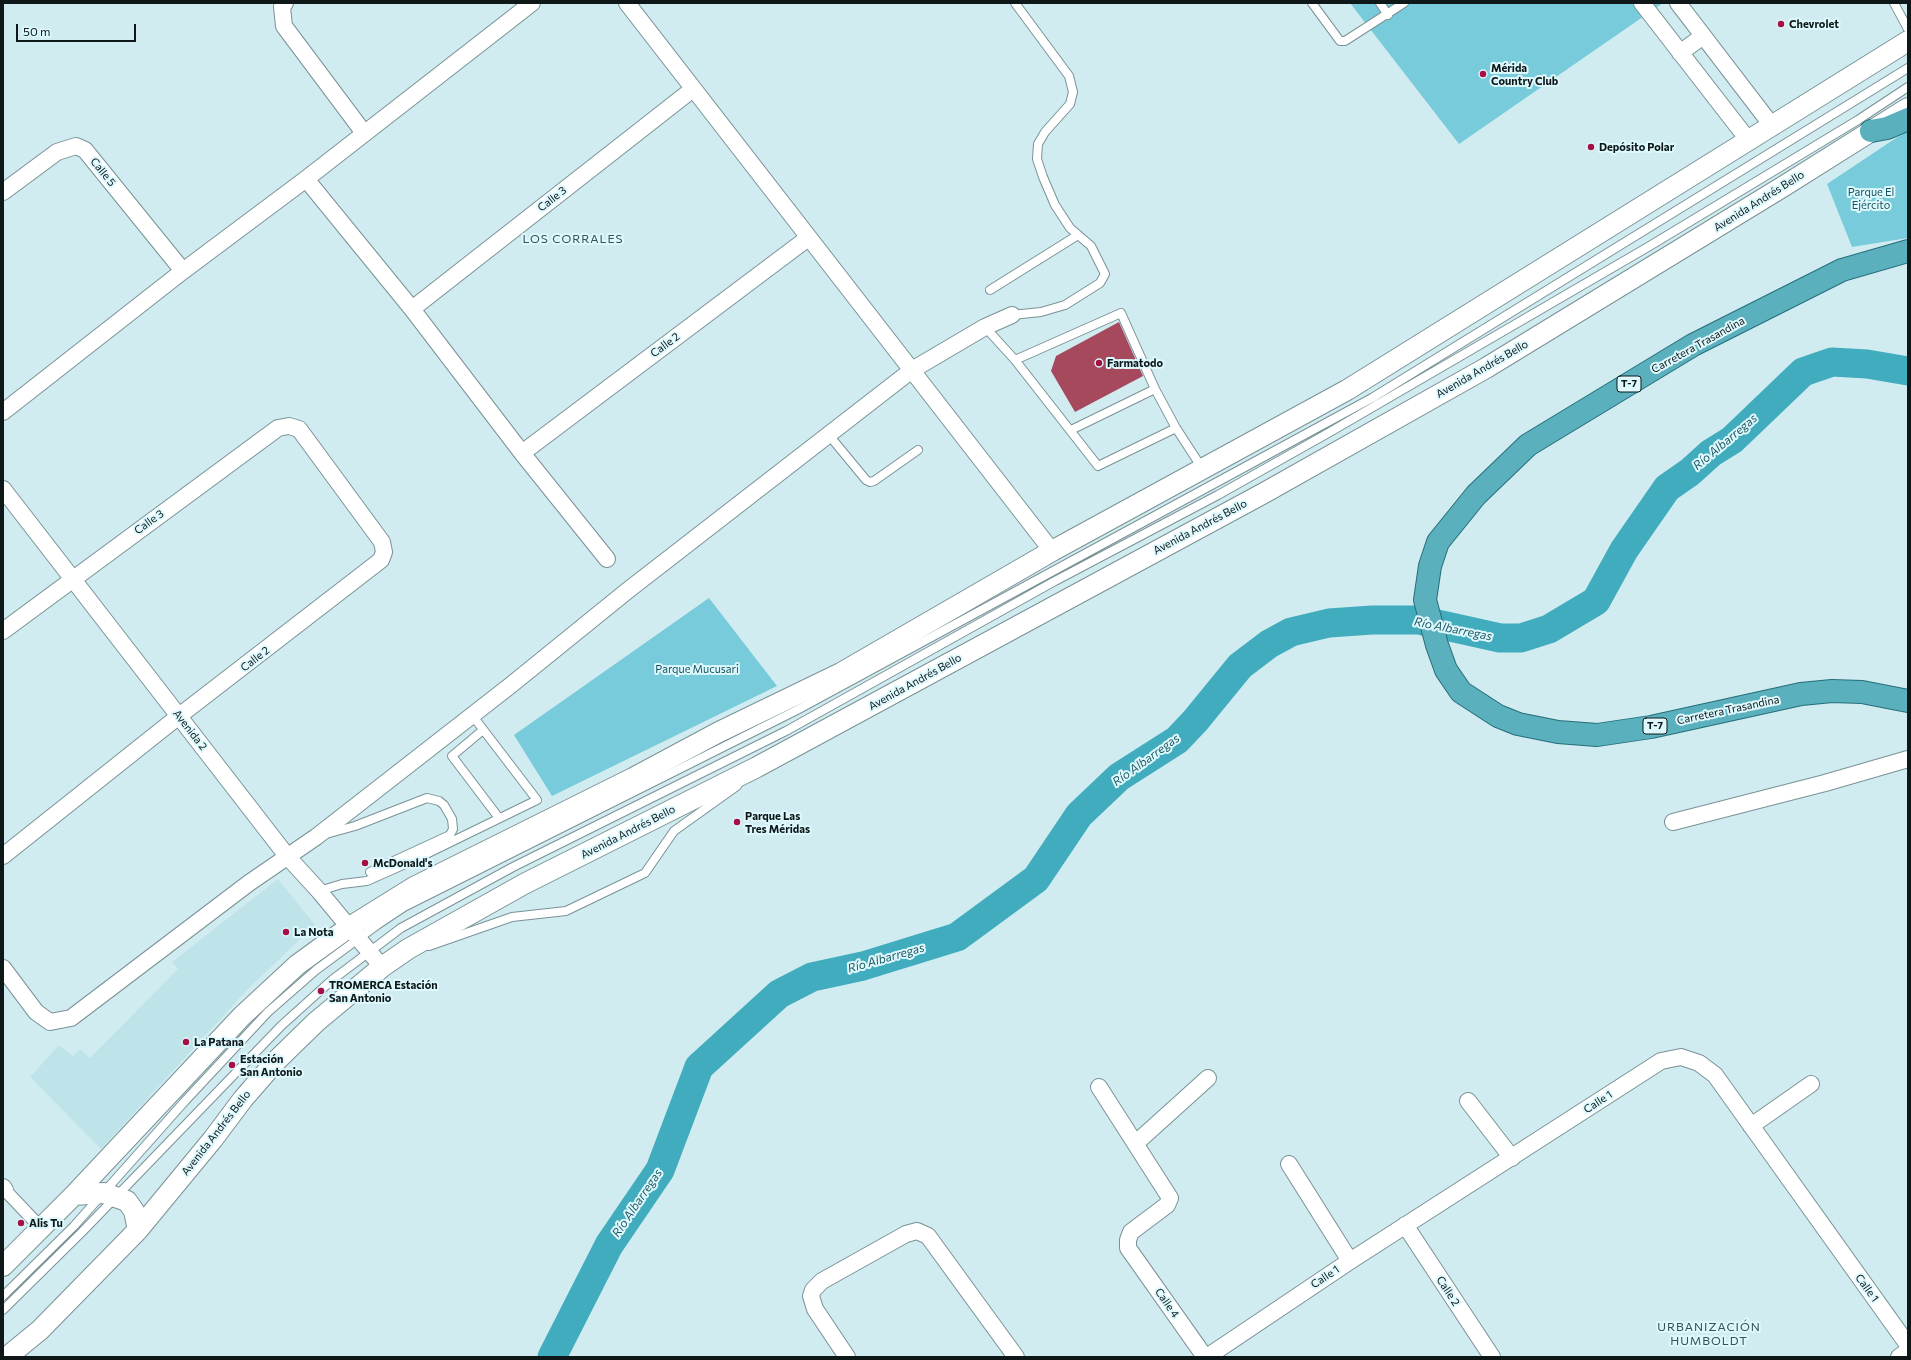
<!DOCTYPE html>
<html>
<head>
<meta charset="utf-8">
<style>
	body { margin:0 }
	#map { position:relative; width:1911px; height:1360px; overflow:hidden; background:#d1ecf1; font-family:Commissioner,sans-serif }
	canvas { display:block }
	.frame { position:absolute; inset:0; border:4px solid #0e1819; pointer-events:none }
	.scale { position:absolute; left:16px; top:24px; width:120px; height:18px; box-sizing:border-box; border:2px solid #0e1819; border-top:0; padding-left:5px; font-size:12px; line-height:14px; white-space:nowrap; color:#0e1819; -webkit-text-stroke:3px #def9fe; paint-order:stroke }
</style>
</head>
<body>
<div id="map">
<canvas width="1911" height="1360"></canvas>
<div class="frame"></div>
<div class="scale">50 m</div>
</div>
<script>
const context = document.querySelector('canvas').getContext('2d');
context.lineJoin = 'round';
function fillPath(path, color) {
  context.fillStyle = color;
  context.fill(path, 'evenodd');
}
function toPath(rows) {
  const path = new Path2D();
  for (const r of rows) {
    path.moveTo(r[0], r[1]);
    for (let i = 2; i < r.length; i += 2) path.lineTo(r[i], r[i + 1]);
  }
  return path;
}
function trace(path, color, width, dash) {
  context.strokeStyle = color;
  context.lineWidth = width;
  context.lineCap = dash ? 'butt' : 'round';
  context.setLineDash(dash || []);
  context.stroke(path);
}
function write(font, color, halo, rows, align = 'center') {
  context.font = font + ' Commissioner,sans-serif';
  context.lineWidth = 4;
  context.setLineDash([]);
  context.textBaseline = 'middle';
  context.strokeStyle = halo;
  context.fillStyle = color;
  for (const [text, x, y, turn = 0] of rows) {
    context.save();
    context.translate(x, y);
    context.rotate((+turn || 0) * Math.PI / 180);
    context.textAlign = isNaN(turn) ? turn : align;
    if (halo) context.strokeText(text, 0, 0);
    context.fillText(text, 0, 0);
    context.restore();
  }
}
const built = toPath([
	[278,879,315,925,248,989,101,1149,30,1077,59,1045,73,1056,80,1049,90,1058,178,969,172,962]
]);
const green = toPath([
	[1350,3,1663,3,1459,144],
	[1908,130,1908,238,1852,247,1827,184],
	[709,598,777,686,552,796,514,735]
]);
const river = toPath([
	[552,1357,609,1245,660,1170,699,1067,779,994,812,977,863,966,957,937,1036,879,1079,815,1119,777,1177,740,1195,721,1240,666,1269,644,1291,632,1329,623,1372,620,1419,620,1500,638,1521,638,1549,629,1596,601,1624,550,1667,488,1690,472,1711,453,1732,440,1803,372,1832,362,1867,364,1908,371]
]);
const building = toPath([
	[1119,322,1143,376,1075,412,1051,371,1056,356]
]);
const service = toPath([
	[1312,3,1340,41,1345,41,1404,3],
	[1380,3,1388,15],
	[1894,3,1908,29],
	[990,290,1078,235],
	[1012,315,1041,312,1065,305,1100,283,1105,274,1091,246,1070,228,1055,205,1043,177,1037,159,1038,144,1045,132,1070,104,1073,92,1069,76,1015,3],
	[985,327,1015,360,1098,466,1176,428],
	[1015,360,1121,313,1155,389,1176,428,1202,468],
	[1071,430,1155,389],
	[828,434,866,480,870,482,874,481,918,450],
	[483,730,452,756,499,818],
	[326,834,355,826,427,798,439,801,444,805,452,819,453,829,450,835,370,872],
	[319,891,342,884,367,881,412,861,537,800,472,715],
	[429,946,512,917,566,911,645,873,674,831,737,786],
	[3,1296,74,1226,185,1101,268,1012,316,970,377,925,404,907,797,710,1372,398,1908,68],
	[3,1310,82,1232,281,1026,332,980,401,928,513,867,786,731,1055,581,1218,495,1330,432,1648,247,1858,120,1908,87]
]);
const pedestrian = toPath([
	[5,1190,40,1227]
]);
const minor = toPath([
	[285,3,282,7,284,26,364,133],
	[627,3,1052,551],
	[1642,3,1749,141],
	[1678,3,1773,127],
	[1680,53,1703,36],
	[306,179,412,309,522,453,607,559],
	[3,192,57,152,76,146,85,150,183,271],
	[412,309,693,89],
	[3,412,183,271,306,179,532,3],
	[522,453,808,238],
	[3,489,287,856,319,891,382,967],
	[3,631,278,428,289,426,299,429,382,542,384,552,381,560,179,716,3,856],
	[1673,822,1825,783,1908,759],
	[3,968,36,1012,50,1022,71,1018,249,883,316,837,511,685,627,591,912,370,985,327,1012,315],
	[1099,1087,1170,1198,1167,1205,1131,1232,1128,1240,1128,1248,1205,1357],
	[1468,1101,1512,1158],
	[1751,1126,1811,1084],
	[1136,1143,1208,1078],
	[1289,1164,1350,1261],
	[3,1187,5,1190],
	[1405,1225,1492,1357],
	[847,1357,815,1309,811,1296,813,1290,822,1281,906,1234,917,1231,928,1236,1016,1357],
	[1207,1357,1350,1261,1661,1061,1681,1057,1699,1063,1715,1075,1908,1345],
	[1899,1357,1908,1351]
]);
const tertiary = toPath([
	[74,1195,104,1193,127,1201,134,1211,138,1230],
	[3,1266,74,1195,242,1016,297,965,348,928,414,887,633,778,719,732,841,673,1052,551,1347,390,1908,41],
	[7,1357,40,1330,138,1230,213,1139,243,1099,276,1061,316,1022,382,967,408,949,524,884,757,767,1264,493,1486,368,1784,186,1908,108]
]);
const trunk = toPath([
	[1871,131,1887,128,1908,119],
	[1908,251,1842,270,1693,345,1528,445,1476,495,1438,542,1430,566,1425,600,1437,645,1446,670,1461,692,1498,716,1518,724,1558,732,1597,735,1651,727,1801,694,1832,691,1862,692,1908,701]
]);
const markers = [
	[1781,24,4,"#a60f45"],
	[1483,74,4,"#a60f45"],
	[1591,147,4,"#a60f45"],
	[1099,363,4,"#a60f45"],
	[737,822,4,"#a60f45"],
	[365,863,4,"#a60f45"],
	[286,932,4,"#a60f45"],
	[321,991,4,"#a60f45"],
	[186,1042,4,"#a60f45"],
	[232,1065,4,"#a60f45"],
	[21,1223,4,"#a60f45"]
];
const shields = [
	[1629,384,24],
	[1655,726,24]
];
const shieldNames = [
	["T-7",1629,384],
	["T-7",1655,726]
];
const poiNames = [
	["Chevrolet",1789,24],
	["Mérida",1491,68],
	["Country Club",1491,81],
	["Depósito Polar",1599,147],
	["Farmatodo",1107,363],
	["Parque Las",745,816],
	["Tres Méridas",745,829],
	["McDonald's",373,863],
	["La Nota",294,932],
	["TROMERCA Estación",329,985],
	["San Antonio",329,998],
	["La Patana",194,1042],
	["Estación",240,1059],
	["San Antonio",240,1072],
	["Alis Tu",29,1223]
];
const streetNames = [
	["Calle 5",103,172,51],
	["Calle 3",552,199,-38],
	["Avenida Andrés Bello",1759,201,-32],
	["Calle 2",665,345,-37],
	["Carretera Trasandina",1698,345,-29],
	["Avenida Andrés Bello",1482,369,-30],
	["Calle 3",149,522,-36],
	["Avenida Andrés Bello",1200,527,-28],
	["Calle 2",255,659,-38],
	["Avenida Andrés Bello",915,682,-29],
	["Carretera Trasandina",1728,710,-12],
	["Avenida 2",190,730,52],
	["Avenida Andrés Bello",628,832,-27],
	["Calle 1",1598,1102,-33],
	["Avenida Andrés Bello",216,1133,-52],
	["Calle 1",1325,1277,-34],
	["Calle 1",1867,1288,54],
	["Calle 2",1448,1291,57],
	["Calle 4",1167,1303,55]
];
const parkNames = [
	["Parque El",1871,192],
	["Ejército",1871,205],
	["Parque Mucusari",697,669]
];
const neighbourhoodNames = [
	["LOS CORRALES",573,239],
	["URBANIZACIÓN",1709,1327],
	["HUMBOLDT",1709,1341]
];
const waterNames = [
	["Río Albarregas",1725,442,-40],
	["Río Albarregas",1453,629,11],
	["Río Albarregas",1146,760,-36],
	["Río Albarregas",886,958,-16],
	["Río Albarregas",637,1203,-56]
];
fillPath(built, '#bee3e9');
fillPath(green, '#78cbda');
trace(river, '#41acbd', 29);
fillPath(building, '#a6495c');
trace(service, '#799296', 10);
trace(pedestrian, '#799296', 14);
trace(minor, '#799296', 18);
trace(tertiary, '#799296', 22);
trace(trunk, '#256e79', 24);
trace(service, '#fff', 8);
trace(pedestrian, '#fff', 12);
trace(minor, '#fff', 16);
trace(tertiary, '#fff', 20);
trace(trunk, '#5bb0be', 22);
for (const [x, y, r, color] of markers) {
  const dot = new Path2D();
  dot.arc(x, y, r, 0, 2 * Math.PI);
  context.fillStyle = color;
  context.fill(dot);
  trace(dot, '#def9fe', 1.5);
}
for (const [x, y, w] of shields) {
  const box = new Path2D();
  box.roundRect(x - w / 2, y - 8, w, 16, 3);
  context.fillStyle = '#def9fe';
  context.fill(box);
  trace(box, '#0e1819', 1);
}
write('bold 10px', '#0e1819', null, shieldNames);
write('bold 11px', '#0e1819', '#def9fe', poiNames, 'left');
write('11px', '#0e1819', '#def9fe', streetNames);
write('11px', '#17535d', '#def9fe', parkNames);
context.letterSpacing = '1px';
write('12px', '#395054', '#def9fe', neighbourhoodNames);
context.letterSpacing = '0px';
write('italic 12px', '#1e5962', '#def9fe', waterNames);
</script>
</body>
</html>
